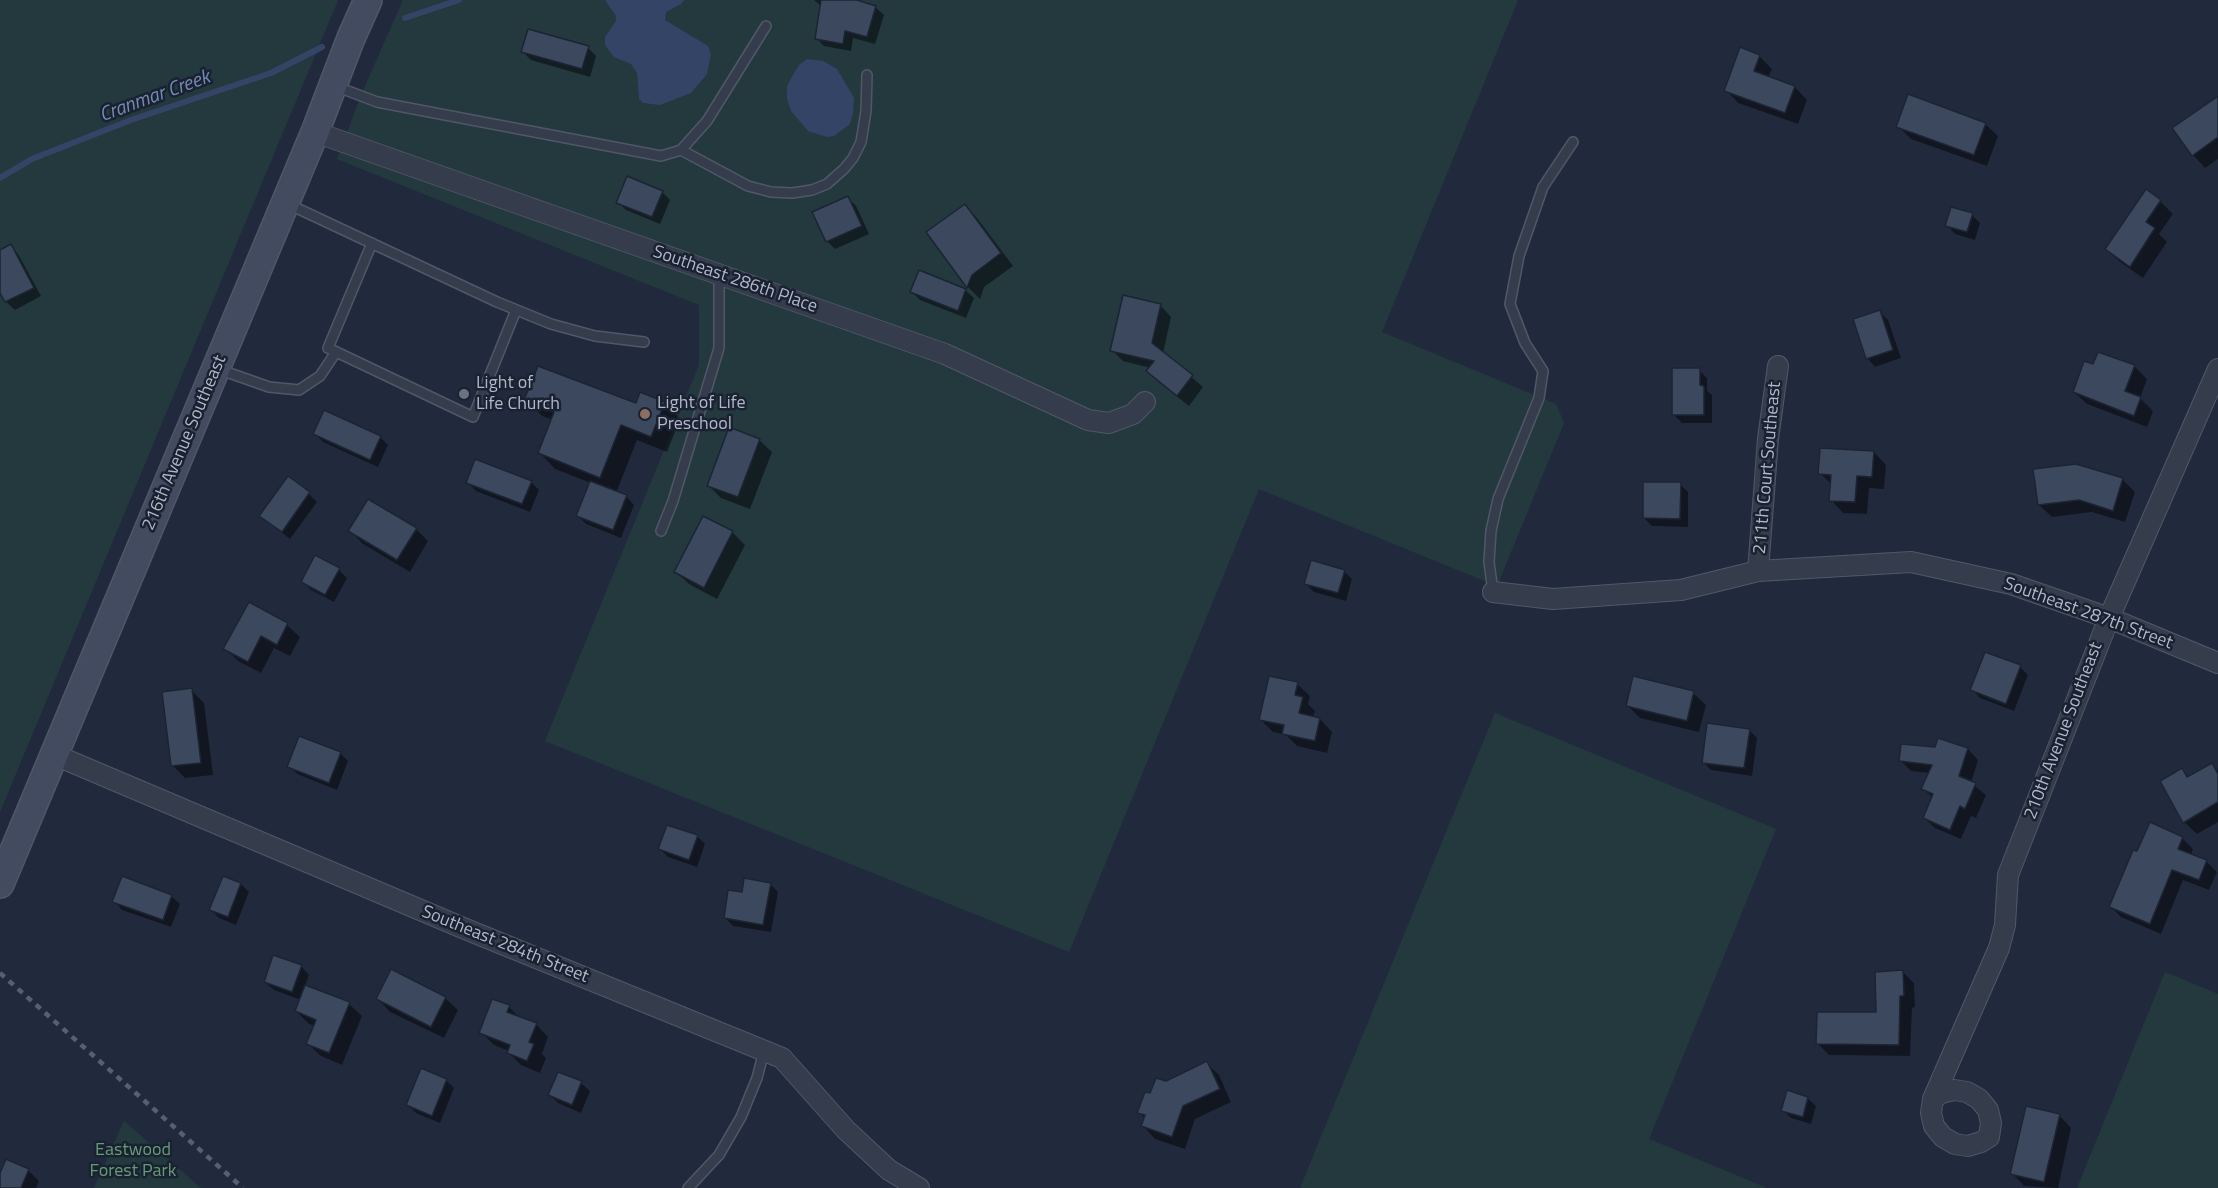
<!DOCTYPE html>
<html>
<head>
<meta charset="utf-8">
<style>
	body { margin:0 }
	canvas { display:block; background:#212a3d }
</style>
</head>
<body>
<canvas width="2218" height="1188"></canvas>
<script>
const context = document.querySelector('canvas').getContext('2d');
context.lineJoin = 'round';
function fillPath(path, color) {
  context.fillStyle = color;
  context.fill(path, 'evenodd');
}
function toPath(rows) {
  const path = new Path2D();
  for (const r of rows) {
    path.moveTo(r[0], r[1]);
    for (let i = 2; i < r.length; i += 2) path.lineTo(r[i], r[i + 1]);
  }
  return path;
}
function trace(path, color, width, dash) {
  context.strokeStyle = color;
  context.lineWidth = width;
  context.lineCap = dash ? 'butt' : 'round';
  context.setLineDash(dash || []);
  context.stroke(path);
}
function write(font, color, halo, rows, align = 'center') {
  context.font = font + ' "Titillium Web",sans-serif';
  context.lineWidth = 5;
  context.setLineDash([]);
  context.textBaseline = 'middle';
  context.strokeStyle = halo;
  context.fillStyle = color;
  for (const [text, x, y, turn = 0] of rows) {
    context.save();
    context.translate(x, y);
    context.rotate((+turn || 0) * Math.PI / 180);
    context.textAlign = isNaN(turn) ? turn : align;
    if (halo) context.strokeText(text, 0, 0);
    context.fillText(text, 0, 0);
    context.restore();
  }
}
const green = toPath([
	[0,0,338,0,0,812],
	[403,0,1518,0,1382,332,1556,404,1564,423,1497,586,1259,489,1069,952,545,741,699,365,699,305,337,159,362,93],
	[1495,713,1776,829,1649,1139,1767,1188,1300,1188],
	[2165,972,2218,994,2218,1188,2077,1188],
	[124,1121,201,1188,94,1188]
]);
const water = toPath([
	[605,0,684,0,681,4,666,12,665,20,708,46,711,54,707,74,691,93,660,105,643,103,639,99,637,73,631,64,614,57,605,45,605,37,616,21,616,16],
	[807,59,823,61,837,69,854,98,853,113,850,124,834,136,827,137,808,131,791,111,787,99,787,86,794,73,800,64]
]);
const shadow = toPath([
	[814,0,851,0,875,7,884,15,875,44,853,38,851,51,824,46,816,38,822,7],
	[588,48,596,56,590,77,531,60,523,52],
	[1759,56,1772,69,1768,78,1795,87,1807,100,1798,124,1738,103,1726,90],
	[2218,98,2218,159,2205,168,2193,155],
	[1985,124,1998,136,1987,166,1911,139,1898,126],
	[2146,191,2160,201,2173,214,2159,234,2167,242,2143,278,2120,262,2107,249],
	[662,192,670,200,660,224,626,210,618,202],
	[848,198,856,206,869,234,835,249,827,241],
	[965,206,977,218,1013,266,984,287,980,299,968,287,928,232],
	[1972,215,1980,223,1975,240,1955,234,1947,225],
	[10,246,18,254,41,296,15,310,6,302,0,290,0,251],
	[965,290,974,298,966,318,920,300,912,292],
	[1160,305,1171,317,1163,353,1203,387,1189,406,1159,382,1148,371,1151,368,1123,361,1112,350],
	[1880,312,1888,320,1901,358,1875,367,1867,358],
	[2094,366,2134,366,2147,379,2140,398,2153,411,2147,427,2087,404,2074,392],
	[1699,370,1707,378,1707,391,1712,395,1712,423,1682,423,1673,414],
	[526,400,637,405,664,403,680,419,667,452,637,440,616,493,626,496,634,505,621,538,586,524,578,516,591,483,555,469,540,453,553,420,542,416],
	[315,434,380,437,388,445,378,467,323,442],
	[759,440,772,452,750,509,721,498,709,486],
	[1874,452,1886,465,1884,489,1869,488,1867,514,1843,513,1831,500,1832,485,1820,473],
	[2122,479,2135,492,2125,522,2092,512,2052,517,2039,505],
	[531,482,539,490,530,512,476,491,468,483],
	[1680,484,1688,492,1688,527,1652,526,1644,518],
	[309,494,317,502,290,539,261,516],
	[416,529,428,541,410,572,363,544,350,531],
	[732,532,745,545,717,599,689,584,676,572],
	[339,570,347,578,334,602,311,590,302,581],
	[1344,571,1352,579,1346,601,1314,592,1306,584],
	[287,625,300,637,290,656,274,648,261,673,238,661,225,648],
	[2020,667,2028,675,2014,711,1980,698,1972,689],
	[1297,684,1310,696,1308,704,1315,711,1313,717,1320,719,1332,732,1327,753,1297,746,1286,735,1273,732,1260,719],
	[191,690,204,703,213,775,185,778,173,766],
	[1693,693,1706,705,1699,732,1640,718,1627,705],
	[1749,730,1757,738,1752,776,1711,770,1703,762],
	[1968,749,1978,760,1971,783,1986,795,1976,818,1971,816,1961,839,1935,828,1924,818,1933,798,1923,789,1930,773,1911,771,1900,760],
	[340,753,348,761,337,790,297,774,289,766],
	[2211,764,2218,771,2218,822,2197,834,2184,822,2182,770,2189,777],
	[2150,824,2182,838,2193,849,2191,855,2206,861,2217,872,2209,890,2183,880,2161,934,2121,917,2110,906,2138,853],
	[697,836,705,844,697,867,668,857,660,849],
	[224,878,241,884,249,892,236,925,219,918,211,910],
	[770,884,778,892,771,932,733,926,725,918,743,894],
	[171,896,180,904,171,927,122,910,114,901],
	[301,966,309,975,305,986,349,1004,362,1016,342,1065,321,1056,308,1044,315,1026,309,1024,296,1011,301,1000,274,990,265,982],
	[1903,972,1914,983,1915,1007,1912,1008,1910,1056,1829,1055,1818,1044,1878,1014],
	[445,998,458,1010,444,1038,390,1012,378,999],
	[509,1007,521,1019,536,1024,548,1037,542,1054,546,1058,540,1073,521,1065,509,1053,509,1051,494,1045,481,1032],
	[1206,1063,1219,1075,1231,1102,1195,1119,1185,1149,1155,1139,1143,1126,1145,1119,1139,1112,1151,1095,1166,1083],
	[559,1074,581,1083,590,1091,581,1113,558,1103,550,1095],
	[446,1080,454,1088,440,1123,416,1113,408,1105],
	[1807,1098,1816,1106,1811,1124,1791,1118,1783,1110],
	[2059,1115,2071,1128,2058,1188,2024,1186,2012,1173],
	[28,1170,39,1181,36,1188,0,1188,0,1176]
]);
const stream = toPath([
	[405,18,459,0],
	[0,178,32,159,131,120,271,73,322,47]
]);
const building = toPath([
	[821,0,857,0,876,6,867,37,845,31,843,44,815,39,821,0],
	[528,29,589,46,582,69,521,52,528,29],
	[1740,47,1760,55,1754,71,1795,86,1785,113,1724,91,1740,47],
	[1908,94,1986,123,1974,155,1896,127,1908,94],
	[2218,96,2218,137,2192,156,2172,128,2218,96],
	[627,176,663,191,652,217,616,203,627,176],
	[2146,189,2161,200,2146,222,2155,228,2130,267,2105,249,2146,189],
	[848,196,862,226,826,242,812,212,848,196],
	[965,204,1001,253,972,275,967,288,926,232,965,204],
	[1951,207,1973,213,1967,232,1945,226,1951,207],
	[11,244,34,288,5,302,0,293,0,250,11,244],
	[919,270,966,289,958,311,910,292,919,270],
	[1123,295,1161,304,1152,343,1193,375,1177,396,1146,371,1154,361,1110,351,1123,295],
	[1880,310,1893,350,1866,359,1853,319,1880,310],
	[2098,352,2135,365,2125,391,2141,397,2134,416,2073,392,2084,361,2093,364,2098,352],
	[538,366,636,403,640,392,665,402,651,437,621,425,600,478,538,453,554,412,524,400,538,366],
	[1672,368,1700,368,1700,385,1704,386,1704,415,1672,415,1672,368],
	[324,410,381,436,370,460,313,434,324,410],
	[729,427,760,439,738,497,707,486,729,427],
	[1820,448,1874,451,1872,477,1857,476,1855,502,1829,501,1831,475,1818,474,1820,448],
	[475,459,532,481,522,504,466,483,475,459],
	[2076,464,2123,478,2113,511,2079,500,2038,505,2033,469,2076,464],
	[288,476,310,492,282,532,259,516,288,476],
	[590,481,627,495,613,530,576,516,590,481],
	[1643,482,1681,482,1680,519,1643,518,1643,482],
	[368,499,417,528,397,560,348,531,368,499],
	[703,516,733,531,704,588,674,572,703,516],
	[315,555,340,568,325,595,301,582,315,555],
	[1311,560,1345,570,1338,593,1304,584,1311,560],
	[249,602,288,623,277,645,261,636,248,662,223,649,249,602],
	[1985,652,2021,665,2006,704,1970,690,1985,652],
	[1269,676,1298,682,1295,695,1303,697,1299,713,1320,718,1315,741,1282,734,1284,725,1259,720,1269,676],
	[1633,676,1694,691,1687,721,1626,706,1633,676],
	[192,688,201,763,171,766,162,692,192,688],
	[1707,723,1750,729,1744,768,1702,763,1707,723],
	[299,736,341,752,329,783,287,767,299,736],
	[1938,738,1968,748,1959,776,1976,783,1965,809,1960,806,1950,830,1923,818,1933,794,1921,789,1932,765,1899,761,1901,744,1935,747,1938,738],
	[2212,763,2218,774,2218,802,2183,823,2160,781,2182,768,2187,777,2212,763],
	[2150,822,2183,837,2178,849,2207,860,2199,880,2172,870,2150,924,2109,907,2133,850,2137,851,2150,822],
	[667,825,698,835,689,860,658,849,667,825],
	[122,876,172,895,163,920,112,902,122,876],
	[223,876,241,883,228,917,209,910,223,876],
	[744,878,771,883,763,925,724,918,728,890,742,892,744,878],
	[273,955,302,965,292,992,264,982,273,955],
	[391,969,446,997,431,1027,376,999,391,969],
	[1903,970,1904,996,1900,996,1899,1045,1816,1044,1817,1012,1876,1012,1875,972,1903,970],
	[305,985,350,1002,329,1053,306,1044,316,1020,295,1011,305,985],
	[492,999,510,1005,507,1012,537,1023,529,1042,534,1044,527,1061,507,1053,510,1045,479,1033,492,999],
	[1207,1061,1220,1089,1183,1106,1172,1137,1141,1126,1145,1115,1137,1113,1145,1092,1150,1093,1156,1078,1166,1081,1207,1061],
	[421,1068,447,1079,432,1116,406,1105,421,1068],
	[558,1072,582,1081,572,1105,548,1095,558,1072],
	[1787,1090,1808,1097,1803,1117,1781,1111,1787,1090],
	[2026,1106,2060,1114,2044,1182,2010,1174,2026,1106],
	[6,1159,29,1169,21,1188,0,1188,0,1173,6,1159]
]);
const lane = toPath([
	[335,86,377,102,661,156,681,150,707,121,766,26],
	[681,150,748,186,771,192,792,193,812,190,827,184,844,169,853,158,861,142,866,111,867,75],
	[288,204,497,302,551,324,595,336,644,342],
	[372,243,328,348,473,417,516,310],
	[218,369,269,387,299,390,320,376,336,352],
	[661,531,673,501,719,348,719,274],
	[1493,592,1489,562,1491,531,1498,499,1539,398,1543,371,1525,343,1510,304,1519,256,1543,187,1573,142],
	[688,1188,719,1155,741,1117,757,1078,764,1051]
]);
const street = toPath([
	[315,132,945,354,1088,420,1109,423,1133,414,1145,402],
	[1758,571,1768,439,1778,366],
	[1493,592,1553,599,1681,590,1758,571,1911,562,2011,584,2109,618,2218,663],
	[55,755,463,928,782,1058,846,1130,889,1170,919,1188],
	[1933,1099,1941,1093,1954,1090,1967,1092,1979,1099,1988,1110,1991,1123,1989,1137,1981,1142,1968,1146,1955,1144,1943,1137,1934,1126,1931,1113,1933,1099,1999,948,2005,925,2008,875,2109,618,2218,369]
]);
const secondary = toPath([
	[0,884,315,132,351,38,368,0]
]);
const rail = toPath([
	[0,973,243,1188]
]);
const markers = [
	[464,394,6,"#6b7280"],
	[645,414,6,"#8d6e63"]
];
const streetNames = [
	["Southeast 286th Place",735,280,19],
	["216th Avenue Southeast",185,443,-67],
	["211th Court Southeast",1768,468,-85],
	["Southeast 287th Street",2088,614,20],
	["210th Avenue Southeast",2064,731,-69],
	["Southeast 284th Street",505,945,22]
];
const poiNames = [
	["Light of",476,384],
	["Life Church",476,405],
	["Light of Life",657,404],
	["Preschool",657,425]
];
const parkNames = [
	["Eastwood",133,1151],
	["Forest Park",133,1172]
];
const waterNames = [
	["Cranmar Creek",155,97,-20]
];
fillPath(green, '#23393e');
fillPath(water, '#346');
fillPath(shadow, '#0007');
trace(stream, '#346', 6);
fillPath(building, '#3c485d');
trace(building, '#1c2434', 1.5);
trace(lane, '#505768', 12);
trace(street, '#505768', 22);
trace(secondary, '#505768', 30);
trace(lane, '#353d4d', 9);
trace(street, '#353d4d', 20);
trace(secondary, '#424b60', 27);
trace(rail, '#566074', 4.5, [6, 6]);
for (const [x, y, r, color] of markers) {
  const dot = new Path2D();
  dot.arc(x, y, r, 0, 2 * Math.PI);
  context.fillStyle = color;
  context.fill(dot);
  trace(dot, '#1a2232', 2);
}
write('18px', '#b0b7c9', '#1a2232', streetNames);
write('18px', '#b0b7c9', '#1a2232', poiNames, 'left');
write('18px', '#659c76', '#1a2232', parkNames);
write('italic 20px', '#758bb3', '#1a2232', waterNames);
</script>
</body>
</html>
